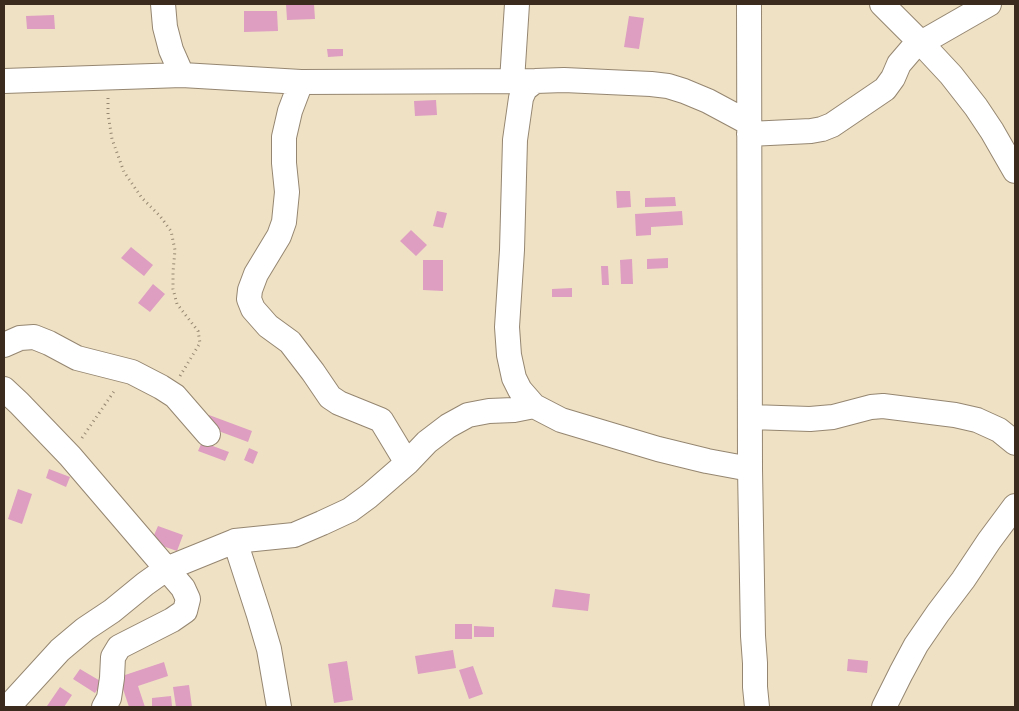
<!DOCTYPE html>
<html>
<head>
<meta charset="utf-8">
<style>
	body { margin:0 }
	#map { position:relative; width:1019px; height:711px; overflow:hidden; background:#efe2c4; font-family:Vollkorn,serif }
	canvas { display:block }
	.frame { position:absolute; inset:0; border:5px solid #3b2a1e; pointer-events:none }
</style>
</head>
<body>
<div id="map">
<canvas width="1019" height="711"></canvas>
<div class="frame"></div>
</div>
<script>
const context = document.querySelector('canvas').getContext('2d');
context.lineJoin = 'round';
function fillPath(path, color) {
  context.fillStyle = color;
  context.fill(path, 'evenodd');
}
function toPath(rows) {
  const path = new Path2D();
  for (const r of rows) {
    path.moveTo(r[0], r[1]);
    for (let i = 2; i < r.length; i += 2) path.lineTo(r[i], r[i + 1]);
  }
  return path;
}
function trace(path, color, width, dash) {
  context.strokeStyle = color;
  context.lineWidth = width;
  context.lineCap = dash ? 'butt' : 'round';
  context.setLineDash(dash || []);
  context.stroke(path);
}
const building = toPath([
	[286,4,314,4,315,19,287,20],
	[244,11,277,11,278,31,244,32],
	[54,15,55,29,27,29,26,16],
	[629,16,644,18,639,49,624,47],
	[327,49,343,49,343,56,328,57],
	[436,100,437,115,415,116,414,101],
	[616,191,630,191,631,207,617,208],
	[675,197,676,206,645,207,645,198],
	[437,211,447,213,443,228,433,226],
	[682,211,683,225,651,227,651,235,636,236,635,214],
	[411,230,427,245,416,256,400,241],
	[131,247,153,265,144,276,121,258],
	[668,258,668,268,647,269,647,259],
	[632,259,633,284,621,284,620,260],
	[423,260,443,260,443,291,423,290],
	[601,266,608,266,609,285,602,285],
	[153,284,165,294,150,312,138,303],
	[572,288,572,297,552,297,552,289],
	[209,415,252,431,248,442,205,426],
	[202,442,229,452,225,461,198,451],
	[249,448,258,452,253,464,244,460],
	[49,469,70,477,66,487,46,478],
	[18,489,32,494,22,524,8,519],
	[158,526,183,535,177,551,151,542],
	[555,589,590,594,588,611,552,607],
	[455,624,472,624,472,639,455,639],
	[474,626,494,627,494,637,474,637],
	[453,650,456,668,418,674,415,656],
	[848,659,868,661,867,673,847,671],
	[347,661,353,700,334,703,328,664],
	[164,662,168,676,138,686,145,707,129,707,119,677],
	[473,666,483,694,469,699,459,670],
	[80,669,102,682,95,693,73,679],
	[189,685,192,707,176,707,173,687],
	[60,687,72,695,64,707,49,707,47,706],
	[171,696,172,706,152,707,152,698]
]);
const path = toPath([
	[108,98,108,114,112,139,124,172,142,198,160,216,171,231,175,250,173,272,173,289,177,304,198,331,200,343,180,376],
	[82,438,115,390]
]);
const minor = toPath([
	[163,4,165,27,171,50,182,75],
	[749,4,750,469,753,636,755,663,755,687,757,707],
	[882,4,923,45,951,75,976,107,992,131,1015,171],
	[4,81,182,75,301,82,535,81,564,80,651,84,668,86,684,91,708,101,749,123],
	[512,81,517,4],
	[535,81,525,89,521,98,515,140,512,250,507,327,509,355,514,378,520,390,534,406,561,420,658,449,707,461,750,469],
	[301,82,290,111,284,137,284,163,287,192,284,222,279,236,256,274,250,290,249,299,253,309,268,326,290,342,313,372,330,397,339,403,381,420,407,463],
	[749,134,811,131,822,129,832,125,885,89,893,78,899,64,911,50,921,43,989,4],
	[4,345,20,338,34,337,49,343,77,358,132,372,161,387,175,396,208,434],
	[4,389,19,403,70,456,183,588,188,599,185,611,172,620,119,647,113,657,112,678,109,698,104,707],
	[751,417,810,419,833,417,871,407,883,406,955,415,977,420,999,430,1015,443],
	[235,541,259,615,269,649,279,707],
	[8,707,60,650,85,629,112,611,145,584,166,569,235,541,294,535,322,523,350,510,369,496,407,463,427,442,448,426,468,415,489,411,514,410,534,406],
	[884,707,901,673,916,645,938,613,963,580,989,541,1015,506]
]);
fillPath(building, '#dd9ec1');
trace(minor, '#958671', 26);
trace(path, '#958671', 3, [1, 4]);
trace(minor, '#fff', 24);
</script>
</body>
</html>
